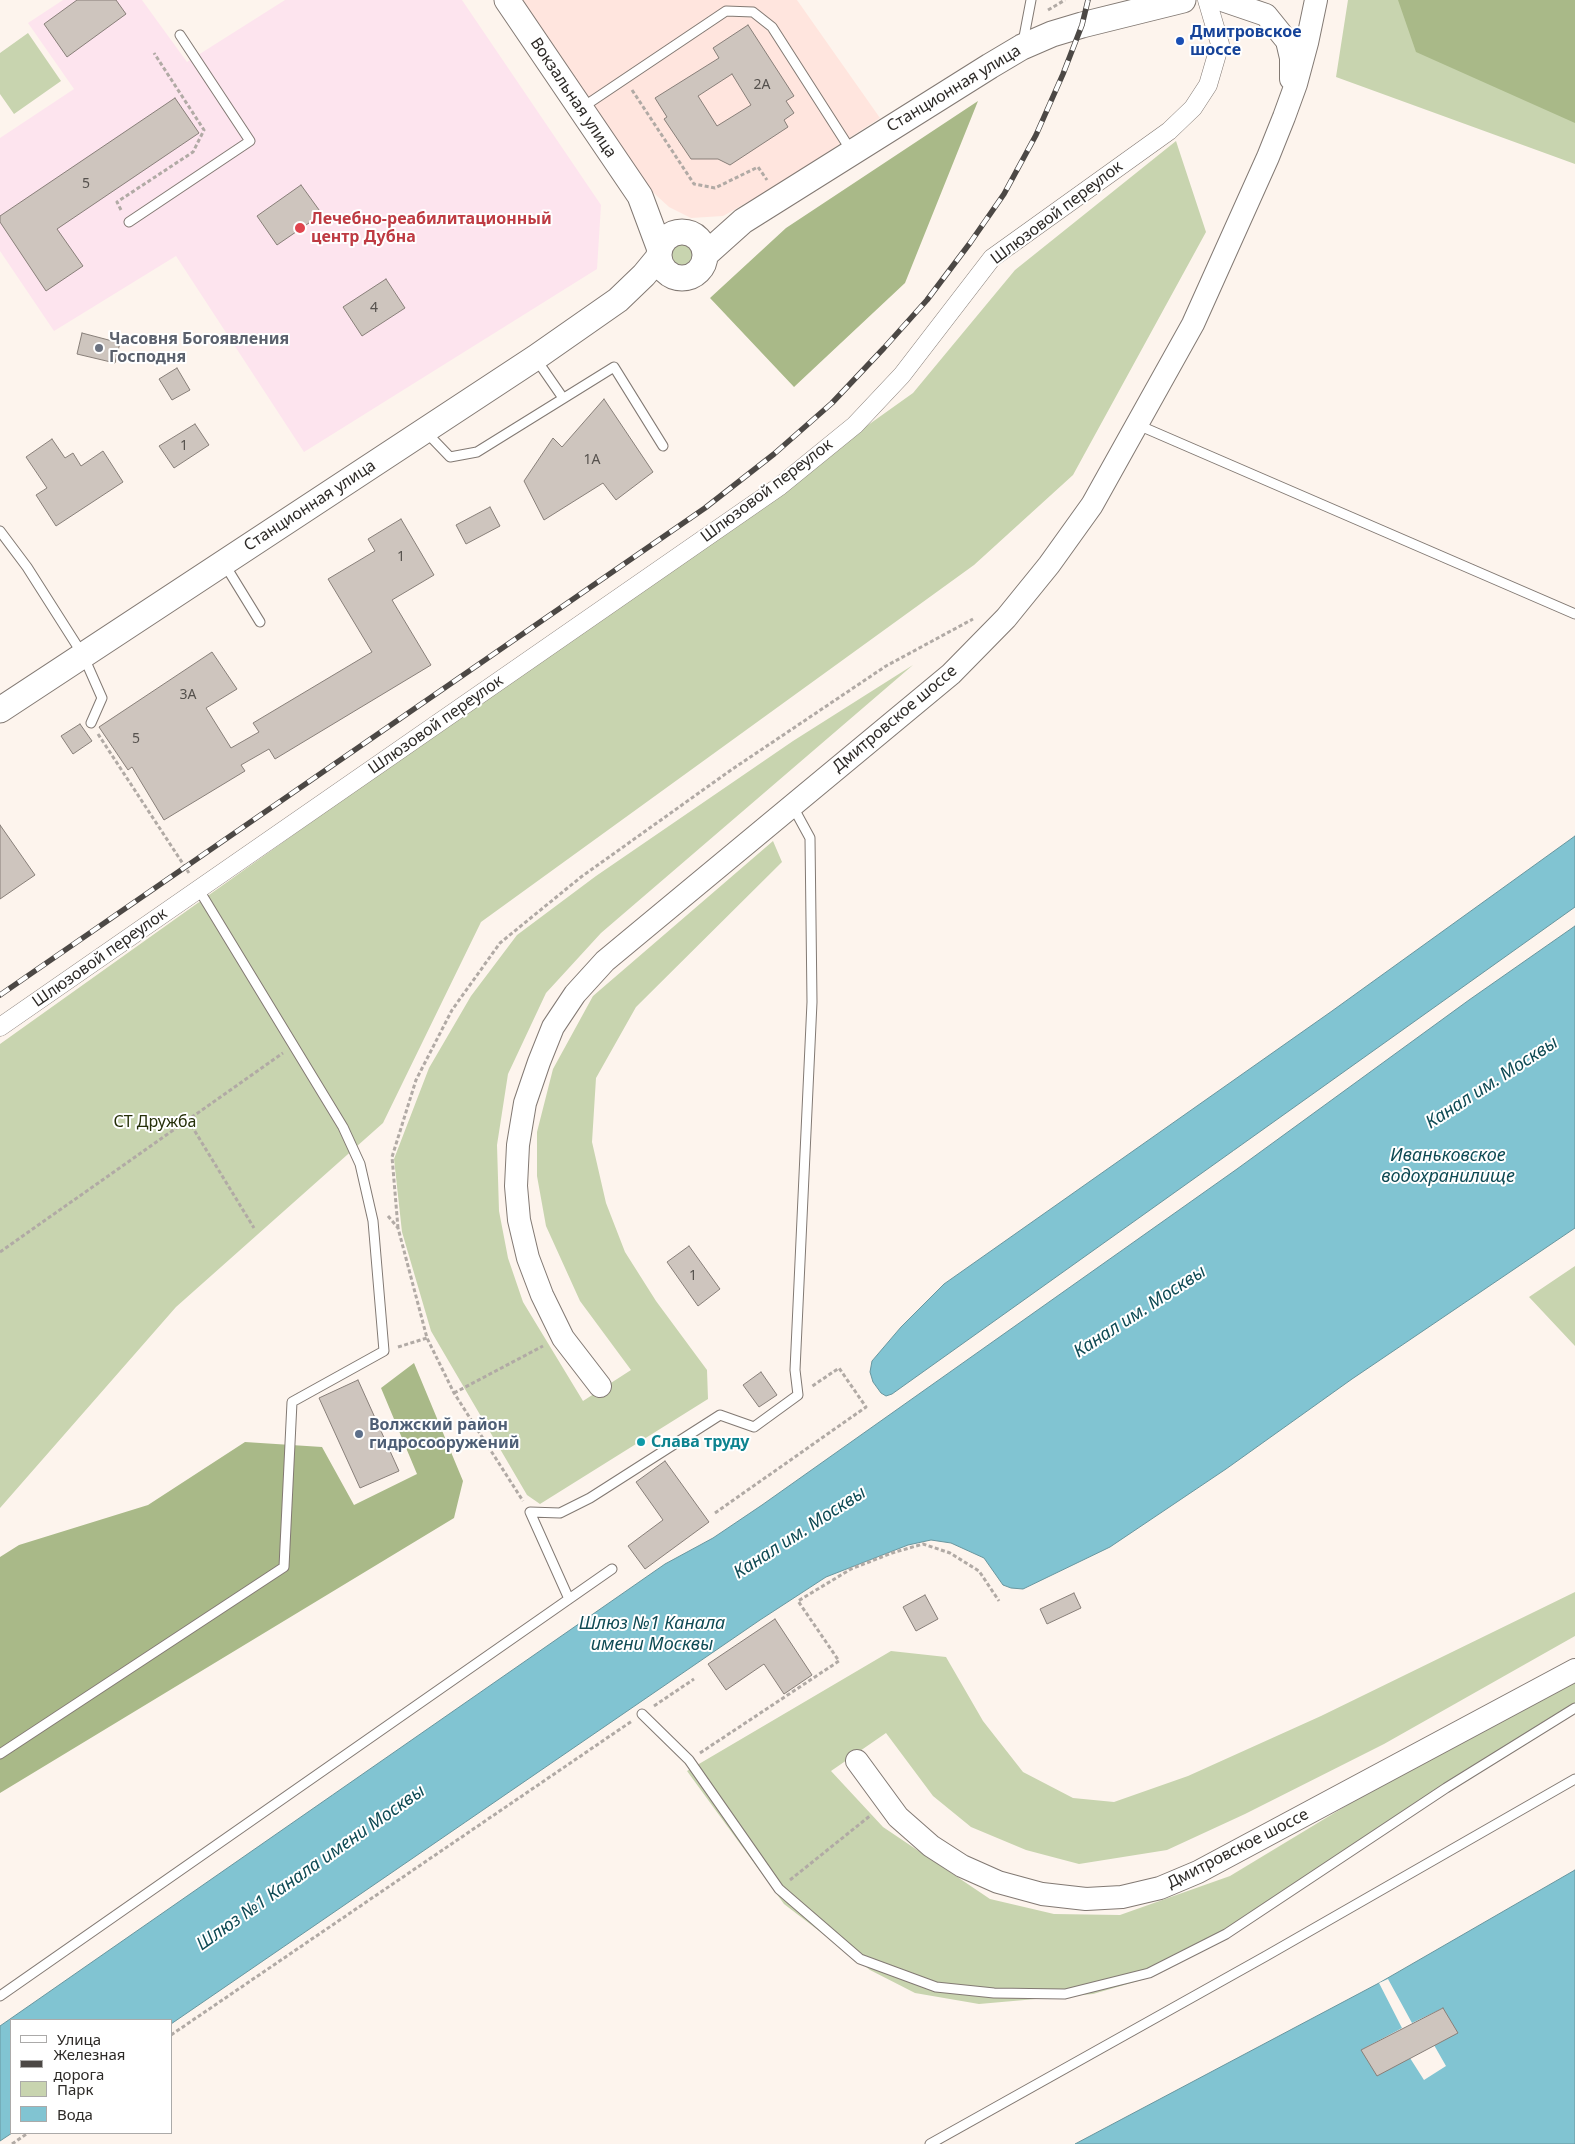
<!DOCTYPE html>
<html>
<head>
<meta charset="utf-8">
<style>
	body { margin:0 }
	#map { position:relative; width:1575px; height:2144px; overflow:hidden; background:#fdf4ed; font-family:"Noto Sans",sans-serif }
	canvas { display:block }
	.legend { position:absolute; left:10px; top:2019px; width:162px; height:115px; box-sizing:border-box; background:#fff; border:1px solid #abaaa9; margin:0; padding:6px 9px; list-style:none; font-size:15px; color:#2d2a27 }
	.legend li { display:flex; align-items:center; gap:10px; height:25px }
	.legend b { width:25px; border:1px solid #abaaa9 }
</style>
</head>
<body>
<div id="map">
<canvas width="1575" height="2144"></canvas>
<ul class="legend">
<li><b style="height:6px;background:#fff"></b>Улица</li>
<li><b style="height:6px;background:#4c4845"></b>Железная дорога</li>
<li><b style="height:14px;background:#c8d4af"></b>Парк</li>
<li><b style="height:14px;background:#81c4d2"></b>Вода</li>
</ul>
</div>
<script>
const context = document.querySelector('canvas').getContext('2d');
context.lineJoin = 'round';
function fillPath(path, color) {
  context.fillStyle = color;
  context.fill(path, 'evenodd');
}
function toPath(rows) {
  const path = new Path2D();
  for (const r of rows) {
    if (r.length === 3) {
      path.moveTo(r[0] + r[2], r[1]);
      path.arc(r[0], r[1], r[2], 0, 2 * Math.PI);
      continue;
    }
    path.moveTo(r[0], r[1]);
    for (let i = 2; i < r.length; i += 2) path.lineTo(r[i], r[i + 1]);
  }
  return path;
}
function trace(path, color, width, dash) {
  context.strokeStyle = color;
  context.lineWidth = width;
  context.lineCap = dash ? 'butt' : 'round';
  context.setLineDash(dash || []);
  context.stroke(path);
}
function write(font, color, halo, rows, align = 'center') {
  context.font = font + ' "Noto Sans",sans-serif';
  context.lineWidth = 4;
  context.setLineDash([]);
  context.textBaseline = 'middle';
  context.strokeStyle = halo;
  context.fillStyle = color;
  for (const [text, x, y, turn = 0] of rows) {
    context.save();
    context.translate(x, y);
    context.rotate((+turn || 0) * Math.PI / 180);
    context.textAlign = isNaN(turn) ? turn : align;
    if (halo) context.strokeText(text, 0, 0);
    context.fillText(text, 0, 0);
    context.restore();
  }
}
const commercial = toPath([
	[520,0,797,0,880,118,771,189,723,216,691,218,669,207,645,185]
]);
const medical = toPath([
	[63,0,142,0,187,62,285,0,462,0,601,205,597,269,304,452,176,256,54,331,0,251,0,138,74,89,28,23]
]);
const green = toPath([
	[1348,0,1575,0,1575,164,1336,77],
	[28,33,61,81,14,114,0,94,0,53],
	[1176,141,1206,232,1073,475,974,565,481,922,383,1123,176,1307,0,1508,0,1044,913,393,1015,270],
	[681,256,12],
	[913,665,601,933,546,993,508,1074,497,1145,499,1211,508,1258,523,1302,583,1401,631,1370,580,1301,546,1226,537,1176,537,1132,553,1069,593,996,773,841,782,862,636,1007,596,1078,592,1142,606,1203,625,1252,656,1301,707,1370,708,1399,540,1504,527,1495,431,1331,402,1232,394,1159,429,1068,471,996,517,935,596,876,793,741],
	[1575,1266,1575,1346,1529,1297],
	[1575,1592,1575,1636,1384,1744,1245,1814,1167,1850,1079,1864,1026,1850,971,1827,933,1796,886,1733,831,1771,883,1827,990,1899,1054,1914,1120,1915,1230,1876,1364,1795,1575,1680,1575,1705,1245,1925,1145,1979,1093,1994,979,2004,915,1993,870,1970,784,1904,687,1771,891,1651,946,1657,983,1721,1023,1772,1073,1798,1114,1802,1188,1776,1321,1716]
]);
const forest = toPath([
	[1398,0,1575,0,1575,123,1416,52],
	[978,101,905,283,794,387,710,298,786,228],
	[414,1363,463,1481,454,1518,0,1793,0,1557,19,1545,148,1505,245,1442,322,1447,354,1505,417,1474,381,1388]
]);
const water = toPath([
	[1575,836,1575,907,892,1394,886,1396,881,1393,873,1382,870,1372,872,1361,901,1327,944,1284,1332,1011,1575,836],
	[1575,926,1575,1228,1352,1379,1226,1469,1110,1547,1023,1589,1011,1588,1003,1585,984,1558,951,1543,931,1540,908,1545,826,1577,760,1620,171,2024,171,2020,11,2020,12,2133,0,2141,0,2026,665,1564,713,1538,762,1505,1237,1169,1469,1000,1575,926],
	[1575,1870,1575,2144,1075,2144,1379,1983,1575,1870]
]);
const pier = toPath([
	[1388,1979,1412,2023,1443,2008,1434,2045,1446,2066,1424,2080,1410,2058,1361,2050,1402,2028,1379,1983]
]);
const building = toPath([
	[77,0,116,0,126,14,67,57,44,24,77,0],
	[748,25,794,96,786,101,794,113,784,120,788,127,730,165,718,159,691,159,664,119,667,117,655,98,719,58,713,48,748,25],
	[732,74,751,105,717,126,698,96,732,74],
	[175,98,199,133,57,229,83,266,46,291,0,222,0,216,175,98],
	[301,185,322,214,277,245,257,216,301,185],
	[386,279,405,308,362,336,343,307,386,279],
	[82,333,120,343,115,363,77,354,82,333],
	[177,368,190,390,172,400,159,379,177,368],
	[604,399,653,472,616,500,603,483,544,520,524,481,553,438,562,447,604,399],
	[195,424,209,445,174,468,159,446,195,424],
	[52,439,65,458,73,453,81,466,103,451,123,482,56,526,36,495,47,488,26,457,52,439],
	[490,507,500,526,466,544,456,525,490,507],
	[401,519,434,575,392,600,431,665,275,759,269,749,241,765,245,771,164,820,132,767,128,770,99,727,212,652,237,689,206,708,231,748,259,732,253,723,372,652,328,579,375,551,368,539,401,519],
	[80,724,92,741,73,754,61,736,80,724],
	[0,825,35,875,0,899,0,825],
	[689,1246,720,1289,698,1306,667,1262,689,1246],
	[761,1372,777,1395,759,1407,743,1385,761,1372],
	[358,1380,399,1471,360,1488,319,1398,358,1380],
	[665,1461,709,1522,645,1569,628,1546,663,1520,636,1482,665,1461],
	[1074,1593,1081,1608,1047,1624,1040,1609,1074,1593],
	[925,1595,938,1619,916,1631,903,1607,925,1595],
	[775,1619,812,1675,784,1694,764,1664,726,1690,708,1664,775,1619],
	[1443,2008,1458,2033,1377,2076,1361,2050,1443,2008]
]);
const path = toPath([
	[1048,10,1065,0],
	[632,90,694,184,715,188,758,167,767,180],
	[121,210,117,202,193,152,204,130,154,53],
	[98,734,189,873],
	[188,1120,254,1228],
	[388,1216,398,1228,427,1338,454,1393,523,1501],
	[398,1228,392,1157,416,1080,452,1010,500,943,581,877,731,770,886,666,973,619],
	[0,1252,283,1053],
	[398,1347,427,1338],
	[454,1393,543,1346],
	[715,1513,866,1407,839,1368,811,1387],
	[654,1706,694,1679],
	[700,1753,839,1661,798,1601,851,1569,892,1553,923,1544,950,1553,979,1571,999,1601],
	[790,1880,871,1815],
	[171,2035,632,1721],
	[12,2144,28,2133]
]);
const service = toPath([
	[1023,42,1031,0],
	[583,107,726,11,753,12,772,27,852,152],
	[129,222,250,141,180,35],
	[536,359,563,398],
	[1138,425,1575,614],
	[426,432,450,457,477,452,614,367,663,446],
	[0,531,27,567,83,655,102,698,91,723],
	[225,565,260,622],
	[569,1599,530,1512,560,1513,590,1498,720,1415,754,1427,798,1395,795,1370,812,1002,810,838,792,805],
	[642,1714,689,1760,779,1889,860,1959,936,1987,994,1993,1065,1994,1149,1973,1226,1934,1446,1788,1575,1708],
	[0,1754,284,1567,292,1402,384,1351,373,1221,360,1164,343,1127,199,890],
	[0,1996,612,1569],
	[930,2144,1266,1956,1575,1779]
]);
const minor = toPath([
	[0,1027,780,486,855,425,902,375,992,258,1169,131,1193,108,1208,85,1220,44,1207,0]
]);
const tertiary = toPath([
	[1222,0,1266,15,1287,41,1291,58,1291,79],
	[600,1386,563,1338,542,1295,528,1258,519,1220,516,1186,518,1145,525,1103,539,1062,553,1027,575,994,605,961,951,674,1006,618,1049,565,1092,505,1193,324,1268,157,1284,117,1296,84,1307,43,1316,0],
	[857,1761,898,1817,931,1846,962,1866,998,1882,1042,1894,1086,1899,1122,1897,1160,1888,1198,1872,1575,1670]
]);
const secondary = toPath([
	[507,0,640,196,659,247],
	[682,255,23],
	[705,255,743,221,990,66,1022,47,1052,34,1082,25,1183,0],
	[0,710,535,358,618,300,644,275,658,258]
]);
const rail = toPath([
	[0,995,705,508,774,454,832,403,884,348,927,300,970,243,1004,194,1036,135,1063,74,1082,25,1088,0]
]);
const markers = [
	[1180,41,5,"#1a4fb4"],
	[300,228,6,"#e0444e"],
	[99,348,5,"#6b7280"],
	[359,1434,5,"#5c6f8a"],
	[641,1442,5,"#0f9aa8"]
];
const numberNames = [
	["2А",762,85],
	["5",86,184],
	["4",374,308],
	["1",184,446],
	["1А",592,460],
	["1",401,557],
	["3А",188,695],
	["5",136,739],
	["1",693,1276]
];
const transitNames = [
	["Дмитровское",1190,32],
	["шоссе",1190,50]
];
const streetNames = [
	["Станционная улица",954,89,-31],
	["Вокзальная улица",573,98,56],
	["Шлюзовой переулок",1057,213,-37],
	["Шлюзовой переулок",767,491,-37],
	["Станционная улица",310,506,-33],
	["Дмитровское шоссе",895,719,-40],
	["Шлюзовой переулок",436,725,-35],
	["Шлюзовой переулок",100,958,-35],
	["Дмитровское шоссе",1238,1849,-27]
];
const healthNames = [
	["Лечебно-реабилитационный",311,219],
	["центр Дубна",311,237]
];
const worshipNames = [
	["Часовня Богоявления",109,339],
	["Господня",109,357]
];
const parkNames = [
	["СТ Дружба",155,1122]
];
const serviceNames = [
	["Волжский район",369,1425],
	["гидросооружений",369,1443]
];
const cultureNames = [
	["Слава труду",651,1442]
];
const waterNames = [
	["Канал им. Москвы",1492,1083,-33],
	["Иваньковское",1448,1156],
	["водохранилище",1448,1177],
	["Канал им. Москвы",1140,1312,-33],
	["Канал им. Москвы",800,1533,-33],
	["Шлюз №1 Канала",652,1624],
	["имени Москвы",652,1645],
	["Шлюз №1 Канала имени Москвы",311,1868,-35]
];
fillPath(commercial, '#ffe5de');
fillPath(medical, '#fde4ee');
fillPath(green, '#c8d4af');
fillPath(forest, '#a9b988');
fillPath(water, '#81c4d2');
trace(water, '#68969f', 1);
fillPath(pier, '#fdf4ed');
fillPath(building, '#cec5be');
trace(building, '#887f79', 1);
trace(service, '#827973', 11);
trace(minor, '#827973', 19);
trace(tertiary, '#827973', 24);
trace(secondary, '#827973', 27);
trace(path, '#b1aaa5', 3, [4, 2.5]);
trace(service, '#fff', 9);
trace(minor, '#fff', 18);
trace(tertiary, '#fff', 22);
trace(secondary, '#fff', 25);
trace(rail, '#4c4845', 5.5);
trace(rail, '#fff', 4, [11]);
for (const [x, y, r, color] of markers) {
  const dot = new Path2D();
  dot.arc(x, y, r, 0, 2 * Math.PI);
  context.fillStyle = color;
  context.fill(dot);
  trace(dot, '#fff', 2);
}
write('14px', '#55514d', null, numberNames);
write('bold 16px', '#164399', '#fff', transitNames, 'left');
write('16px', '#2d2a27', '#fff', streetNames);
write('bold 16px', '#be3a42', '#fff', healthNames, 'left');
write('bold 16px', '#5b616d', '#fff', worshipNames, 'left');
write('16px', '#252f08', '#fff', parkNames);
write('bold 16px', '#4e5e75', '#fff', serviceNames, 'left');
write('bold 16px', '#0d838f', '#fff', cultureNames, 'left');
write('italic 18px', '#0e4a54', '#fff', waterNames);
</script>
</body>
</html>
